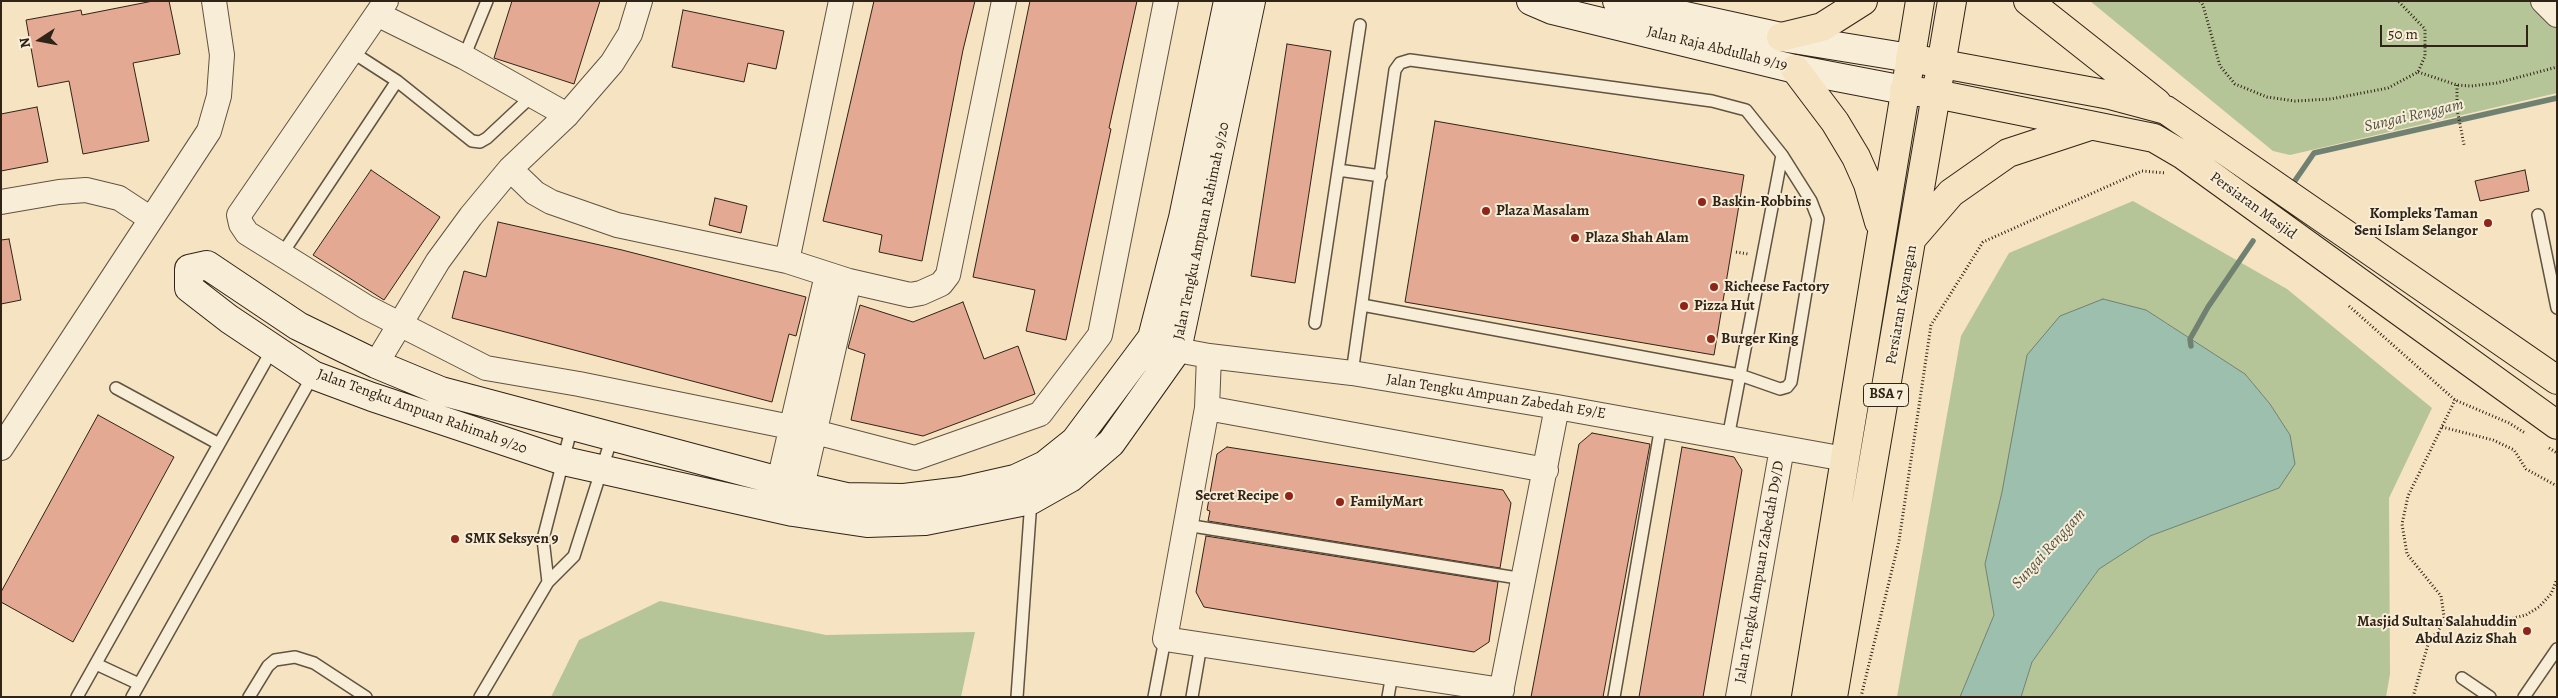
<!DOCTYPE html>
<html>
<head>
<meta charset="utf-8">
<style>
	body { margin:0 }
	#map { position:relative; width:2558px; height:698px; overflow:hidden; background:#f5e3c1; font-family:Alegreya,serif }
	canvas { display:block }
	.frame { position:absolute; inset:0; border:2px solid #302317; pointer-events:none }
	.north { position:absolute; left:15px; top:15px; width:50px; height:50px; -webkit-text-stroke:4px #f8edd7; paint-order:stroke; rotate:259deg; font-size:14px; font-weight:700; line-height:20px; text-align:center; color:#302317 }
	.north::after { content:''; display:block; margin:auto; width:18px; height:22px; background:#302317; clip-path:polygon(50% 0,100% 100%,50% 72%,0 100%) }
	.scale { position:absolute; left:2380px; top:25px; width:148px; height:22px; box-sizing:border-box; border:2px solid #302317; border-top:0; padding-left:6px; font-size:15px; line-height:18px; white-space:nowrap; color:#302317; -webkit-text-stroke:4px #f8edd7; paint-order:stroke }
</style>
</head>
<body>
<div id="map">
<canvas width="2558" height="698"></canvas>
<div class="frame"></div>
<div class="north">N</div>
<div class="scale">50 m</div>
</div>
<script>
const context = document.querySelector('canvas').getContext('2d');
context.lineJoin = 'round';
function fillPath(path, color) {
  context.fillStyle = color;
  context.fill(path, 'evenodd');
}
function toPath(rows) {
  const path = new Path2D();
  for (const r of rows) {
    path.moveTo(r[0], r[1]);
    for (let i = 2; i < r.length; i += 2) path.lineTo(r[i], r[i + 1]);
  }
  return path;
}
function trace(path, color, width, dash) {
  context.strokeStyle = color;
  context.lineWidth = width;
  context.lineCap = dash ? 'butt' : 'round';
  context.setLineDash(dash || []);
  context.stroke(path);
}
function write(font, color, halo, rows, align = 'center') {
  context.font = font + ' Alegreya,serif';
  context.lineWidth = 4;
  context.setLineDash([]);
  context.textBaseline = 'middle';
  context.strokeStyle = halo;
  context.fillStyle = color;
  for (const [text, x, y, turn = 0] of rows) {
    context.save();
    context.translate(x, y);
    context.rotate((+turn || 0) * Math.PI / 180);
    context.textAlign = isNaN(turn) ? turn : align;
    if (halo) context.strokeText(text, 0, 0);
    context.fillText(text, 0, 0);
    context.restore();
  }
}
const green = toPath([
	[2090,1,2553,1,2557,4,2557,93,2290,155,2273,151],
	[2133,201,2287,289,2432,408,2389,498,2390,674,2386,697,2021,697,2032,662,2099,569,2150,536,2278,488,2290,435,2270,404,2245,374,2146,310,2002,492,1985,564,1994,615,1960,697,1897,697,1961,336,2009,253],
	[660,601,826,635,975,632,961,697,551,697,579,640]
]);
const water = toPath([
	[2103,299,2146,310,2245,374,2270,404,2290,435,2295,464,2279,488,2150,536,2099,569,2032,662,2021,697,1960,697,1994,615,1985,564,2002,492,2027,355,2060,316,2103,299]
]);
const stream = toPath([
	[2292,185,2314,153,2557,98],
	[2191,346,2190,339,2208,307,2253,241]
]);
const building = toPath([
	[153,1,169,1,180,54,133,63,149,141,83,154,69,81,38,87,26,20,81,10,82,15,153,1],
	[512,1,600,1,574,84,494,58,512,1],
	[874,1,975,1,963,50,922,261,879,252,882,235,823,221,874,1],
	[1030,1,1137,1,1109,128,1111,129,1066,340,1026,331,1035,290,973,277,1030,1],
	[683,10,784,31,776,69,748,63,744,82,672,67,683,10],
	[1287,44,1331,51,1295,283,1251,276,1287,44],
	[37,107,48,162,1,171,1,114,37,107],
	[1435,121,1744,175,1714,355,1405,302,1435,121],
	[371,170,440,217,384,300,313,255,371,170],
	[2525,170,2529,191,2480,201,2475,181,2525,170],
	[715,198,747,206,741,233,709,225,715,198],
	[498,222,622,250,806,297,796,336,789,334,772,402,452,318,464,271,486,277,498,222],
	[9,239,21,300,1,304,1,240,9,239],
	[963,302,984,359,1018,346,1035,394,923,436,851,420,865,354,848,348,860,305,913,322,963,302],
	[98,415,174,457,73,642,1,602,1,592,98,415],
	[1592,433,1650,444,1603,697,1531,697,1579,444,1592,433],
	[1227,447,1503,490,1511,503,1500,568,1208,521,1210,511,1207,510,1217,454,1227,447],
	[1682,447,1734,457,1742,470,1703,697,1639,697,1682,447],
	[1206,536,1498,582,1489,642,1474,652,1204,607,1196,592,1206,536]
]);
const path = toPath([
	[2200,1,2203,5,2220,66,2235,84,2267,97,2295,101,2331,99,2388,88,2418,72,2425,56,2425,29,2398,1],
	[2418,72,2457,85,2471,86,2497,83,2557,67],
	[2457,85,2457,109,2464,145],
	[1736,252,1748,254],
	[2349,306,2455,400,2509,423,2525,433],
	[2442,427,2493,440,2514,450,2526,469,2557,486],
	[2549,448,2557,453],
	[2445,623,2466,622,2493,627,2506,620,2526,615,2539,607,2551,594,2557,579],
	[1861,697,1899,541,1931,325,1983,242,2142,171,2166,173],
	[2413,697,2429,641,2445,623,2441,596,2407,554,2402,524,2408,496,2455,400]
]);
const lane = toPath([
	[352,52,397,81,472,141,480,142,487,138,533,95],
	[464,57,487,1],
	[1338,170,1381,176],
	[2538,215,2557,308],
	[282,254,397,81],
	[1362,305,1740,375,1780,389,1787,387,1791,382,1818,219,1811,201,1782,155],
	[1315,323,1360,25],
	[1352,373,1395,70,1400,63,1410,60,1712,101,1746,110,1782,155,1728,438],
	[116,388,219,444],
	[1186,525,1524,579],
	[548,582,543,539,572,426],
	[96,664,139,684],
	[2462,678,2490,697],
	[77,697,273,348],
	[132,697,313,375],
	[249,697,268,666,275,660,295,657,314,663,366,697],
	[480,697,548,582,574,556,612,437],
	[1017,697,1031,500],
	[1154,697,1165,639],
	[1192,697,1201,645],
	[1388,697,1392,674],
	[1614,697,1661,426],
	[2524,697,2557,649]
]);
const street = toPath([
	[386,1,239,215,241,224,247,233,366,307,486,368,579,384,815,432,915,458,1040,414,1100,335,1166,1],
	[2543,1,2557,15],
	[377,14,464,57,567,115],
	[510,169,535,193,551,202,617,225,787,261,849,281,910,295,921,293,941,284,948,275,1004,1],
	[1,202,59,192,86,190,119,198,151,219],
	[787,261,841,1],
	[1161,342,1177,350,1209,356,1352,373,1557,407,1845,459],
	[1209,356,1207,408,1165,639,1502,690],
	[376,364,438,261,471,216,510,169,567,115,612,63,630,34,640,1],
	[1207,408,1546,470],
	[1,448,209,131,219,96,222,55,214,1],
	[779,481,827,275],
	[802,487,849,281],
	[1500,697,1557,407],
	[1738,697,1782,448]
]);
const secondary = toPath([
	[1228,1,1183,218,1152,338,1075,441,1045,465,1015,479,962,491,904,498,846,497,802,487,441,391,376,364,298,326,207,265,189,269,189,288,229,319,313,375,372,397,564,461,793,512,867,523,925,521,1031,500,1070,478,1111,443,1177,350,1251,1],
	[1531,1,1552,10,1795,69,1904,90],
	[1617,1,1781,37,1910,58]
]);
const primary = toPath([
	[2028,1,2157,103],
	[1781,37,1822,27,1863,1],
	[1910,58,2110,95,2166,110,2557,380],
	[1795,69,1835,122,1856,157,1868,184,1879,222],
	[1904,90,1936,94,2154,138,2183,155,2557,425],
	[1914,236,1951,193,2008,153,2087,127],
	[1806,697,1920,1],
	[1833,697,1952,1]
]);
const markers = [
	[1702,202,5,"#8f2418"],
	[1486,211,5,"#8f2418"],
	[2488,223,5,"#8f2418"],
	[1575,238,5,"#8f2418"],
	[1714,287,5,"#8f2418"],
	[1684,306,5,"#8f2418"],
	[1711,339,5,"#8f2418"],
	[1289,496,5,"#8f2418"],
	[1340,502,5,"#8f2418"],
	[455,539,5,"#8f2418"],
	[2527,631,5,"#8f2418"]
];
const shields = [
	[1886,395,45]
];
const shieldNames = [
	["BSA 7",1886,395]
];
const streetNames = [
	["Jalan Raja Abdullah 9/19",1717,49,14],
	["Persiaran Masjid",2253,206,36],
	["Jalan Tengku Ampuan Rahimah 9/20",1202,231,-78],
	["Persiaran Kayangan",1902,305,-80],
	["Jalan Tengku Ampuan Zabedah E9/E",1496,397,9],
	["Jalan Tengku Ampuan Rahimah 9/20",422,412,20],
	["Jalan Tengku Ampuan Zabedah D9/D",1760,572,-80]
];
const poiNames = [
	["Baskin-Robbins",1712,202],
	["Plaza Masalam",1496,211],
	["Kompleks Taman",2478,214,"right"],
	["Seni Islam Selangor",2478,231,"right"],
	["Plaza Shah Alam",1585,238],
	["Richeese Factory",1724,287],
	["Pizza Hut",1694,306],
	["Burger King",1721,339],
	["Secret Recipe",1279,496,"right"],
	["FamilyMart",1350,502],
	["SMK Seksyen 9",465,539],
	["Masjid Sultan Salahuddin",2517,622,"right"],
	["Abdul Aziz Shah",2517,639,"right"]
];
const waterNames = [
	["Sungai Renggam",2414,116,-13],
	["Sungai Renggam",2049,549,-48]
];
fillPath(green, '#b6c597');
fillPath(water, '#9dbfad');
trace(water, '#718171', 1);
trace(stream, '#718171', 5.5);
fillPath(building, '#e3a993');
trace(building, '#302317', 1);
trace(lane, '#615342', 14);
trace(street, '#615342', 26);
trace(secondary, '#302317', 30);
trace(primary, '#302317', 30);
trace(path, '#302317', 3, [1, 2.5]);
trace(lane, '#f8edd7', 11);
trace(street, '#f8edd7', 24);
trace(secondary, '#f8edd7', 28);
trace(primary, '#f5e3c1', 28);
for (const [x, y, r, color] of markers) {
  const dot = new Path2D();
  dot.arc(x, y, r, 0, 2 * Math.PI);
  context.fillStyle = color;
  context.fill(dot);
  trace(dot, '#f8edd7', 2);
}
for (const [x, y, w] of shields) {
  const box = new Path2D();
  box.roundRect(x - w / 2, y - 11.5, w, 23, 4);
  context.fillStyle = '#f8edd7';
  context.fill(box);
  trace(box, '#302317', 1);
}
write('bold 14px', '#302317', null, shieldNames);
write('15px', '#302317', '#f8edd7', streetNames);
write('bold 15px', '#302317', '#f8edd7', poiNames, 'left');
write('italic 16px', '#515244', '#f8edd7', waterNames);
</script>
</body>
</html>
